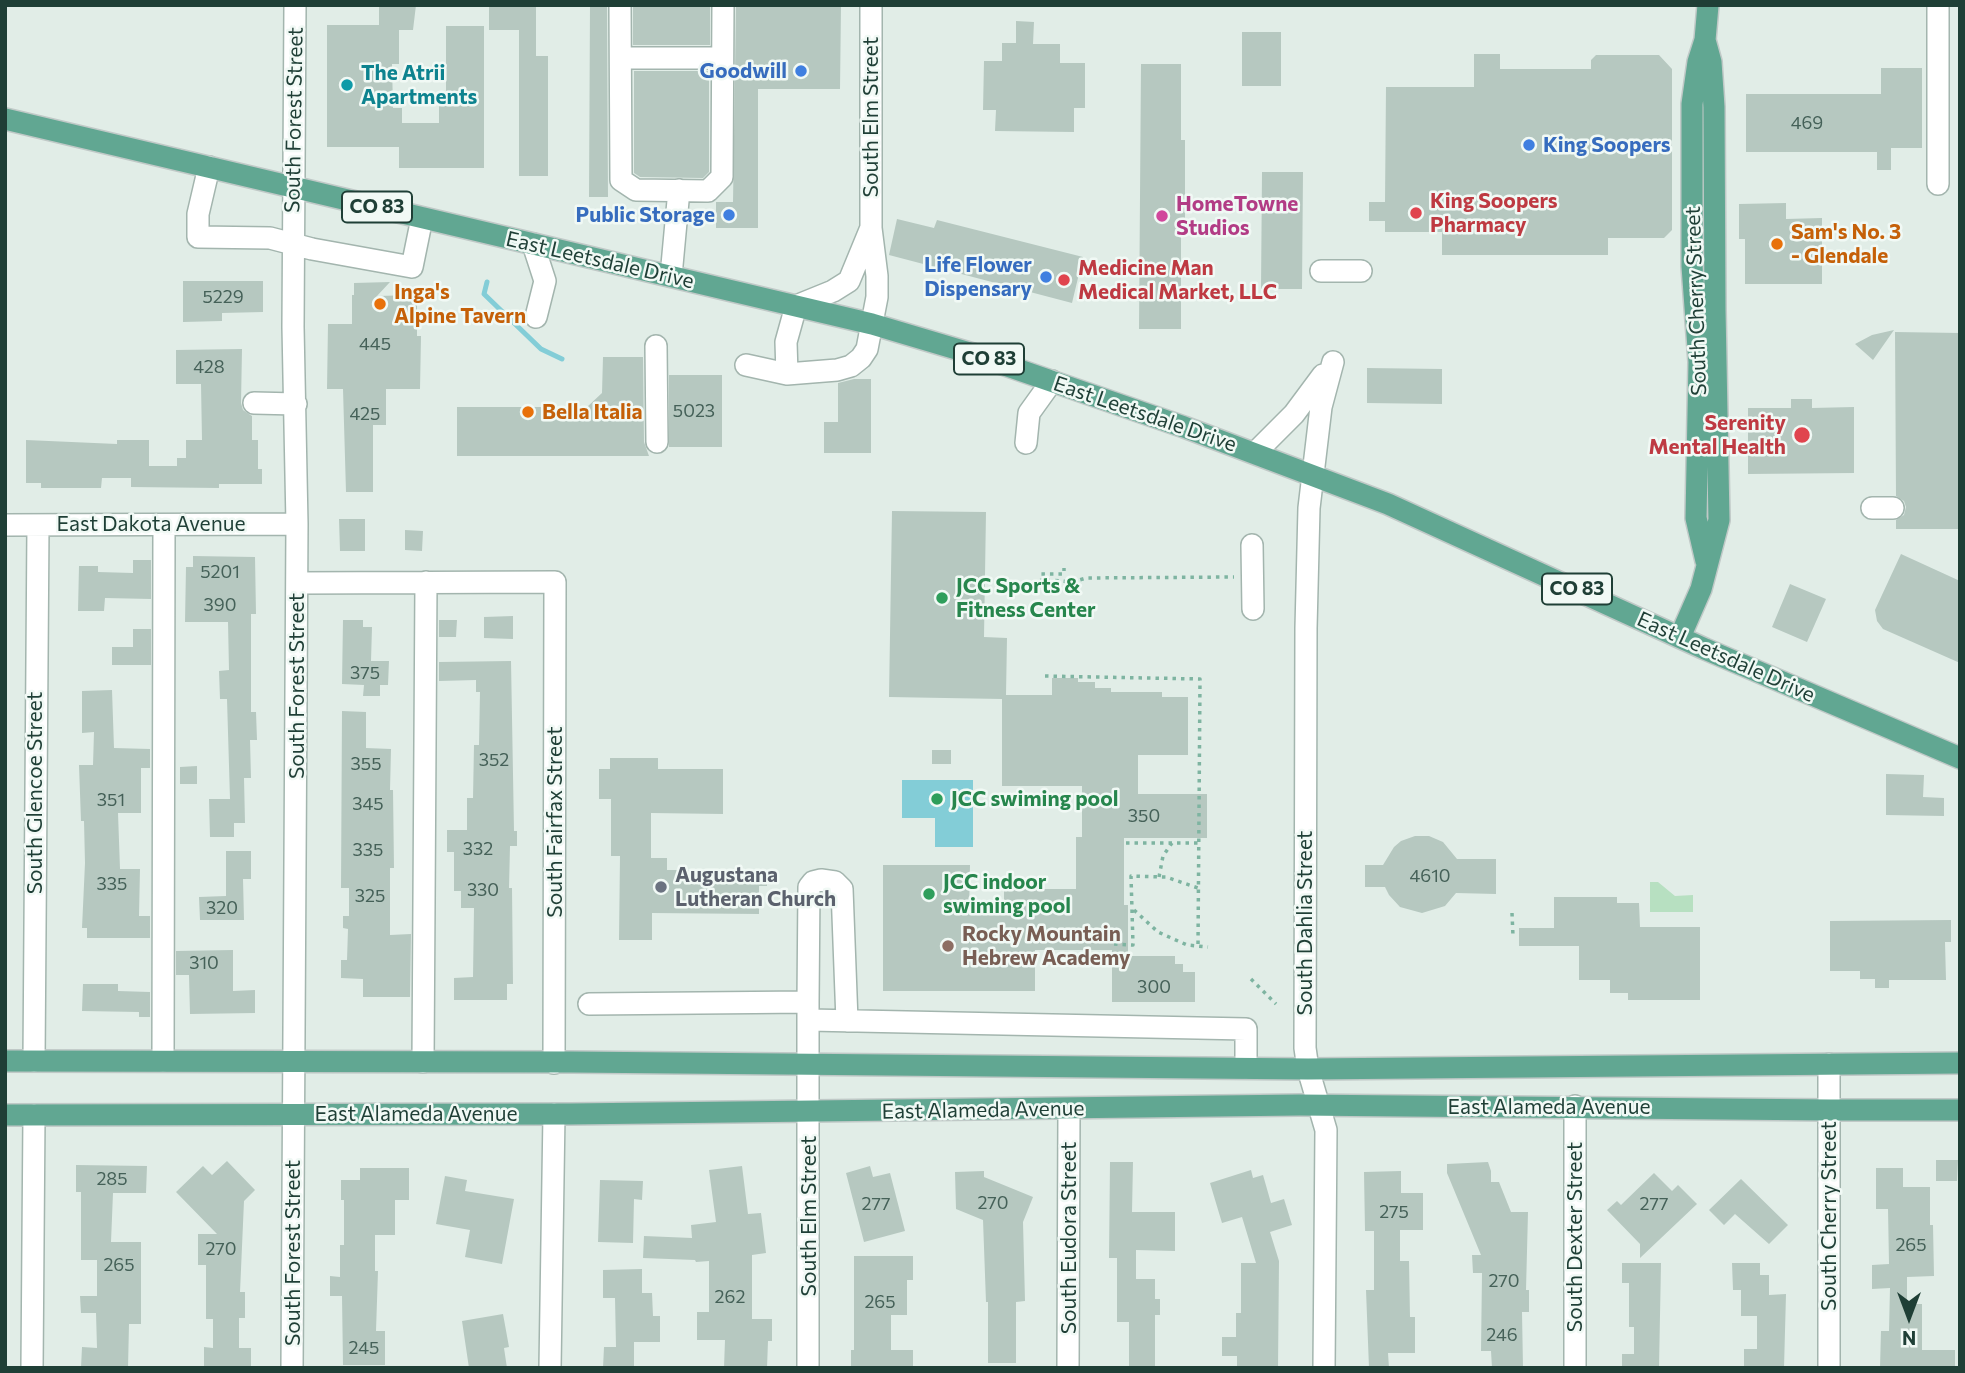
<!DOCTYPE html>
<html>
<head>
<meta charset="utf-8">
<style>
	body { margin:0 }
	#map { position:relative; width:1965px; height:1373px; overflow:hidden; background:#e1ede7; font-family:Commissioner,sans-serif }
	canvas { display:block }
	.frame { position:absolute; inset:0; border:7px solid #1f3f36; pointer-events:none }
	.north { position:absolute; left:1874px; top:1282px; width:70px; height:70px; -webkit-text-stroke:5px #f1f9f5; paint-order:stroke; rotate:180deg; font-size:19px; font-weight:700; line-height:28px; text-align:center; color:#1f3f36 }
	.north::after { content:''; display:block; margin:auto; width:24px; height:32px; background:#1f3f36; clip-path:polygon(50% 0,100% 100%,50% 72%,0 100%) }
</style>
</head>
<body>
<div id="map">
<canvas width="1965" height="1373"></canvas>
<div class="frame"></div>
<div class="north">N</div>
</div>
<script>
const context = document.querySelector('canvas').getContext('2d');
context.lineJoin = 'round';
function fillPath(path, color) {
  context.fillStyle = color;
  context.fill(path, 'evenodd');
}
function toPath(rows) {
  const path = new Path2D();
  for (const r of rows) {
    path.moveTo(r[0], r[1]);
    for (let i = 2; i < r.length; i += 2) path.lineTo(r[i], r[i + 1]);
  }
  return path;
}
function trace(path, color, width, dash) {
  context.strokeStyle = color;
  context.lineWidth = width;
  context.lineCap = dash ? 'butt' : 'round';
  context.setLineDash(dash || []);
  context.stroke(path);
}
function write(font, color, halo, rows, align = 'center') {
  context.font = font + ' Commissioner,sans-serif';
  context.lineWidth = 5;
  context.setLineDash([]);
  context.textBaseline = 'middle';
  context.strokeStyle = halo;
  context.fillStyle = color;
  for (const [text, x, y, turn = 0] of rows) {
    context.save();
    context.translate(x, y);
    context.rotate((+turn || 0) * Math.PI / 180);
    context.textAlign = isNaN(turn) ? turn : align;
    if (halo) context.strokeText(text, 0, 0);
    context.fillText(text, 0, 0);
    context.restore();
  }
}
const green = toPath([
	[1650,882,1658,882,1675,896,1693,895,1693,912,1650,912]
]);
const water = toPath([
	[902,780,973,780,973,847,935,847,935,818,902,818]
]);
const stream = toPath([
	[487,282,484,294,541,349,562,359]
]);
const building = toPath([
	[379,5,416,5,413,30,399,30,399,64,392,64,393,108,402,108,402,123,439,123,439,97,446,97,446,26,484,26,484,168,399,168,399,147,327,147,327,25,379,25],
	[489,5,536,5,536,56,548,56,548,176,519,176,519,30,489,30],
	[590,5,607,5,608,197,589,197],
	[633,5,710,5,710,45,633,45],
	[736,5,841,5,840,89,758,89,758,228,716,228,716,202,733,202],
	[1016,21,1034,22,1033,44,1060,44,1060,63,1085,63,1085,108,1074,108,1074,132,995,131,996,110,983,110,984,61,1002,61,1002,43,1016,43],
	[1242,32,1281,32,1281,86,1242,86],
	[1474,54,1500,54,1500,69,1591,69,1591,60,1596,55,1659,55,1672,69,1672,230,1664,238,1608,238,1608,255,1442,255,1442,232,1385,232,1385,221,1369,221,1369,202,1385,202,1386,87,1474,87],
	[1141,64,1181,64,1181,140,1185,140,1185,231,1181,231,1181,329,1139,329],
	[1881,68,1922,68,1922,148,1891,148,1891,170,1877,170,1877,152,1746,152,1746,94,1881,94],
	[634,71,709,71,709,172,703,178,640,177,634,173],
	[1262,172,1303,172,1302,289,1261,289],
	[1786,203,1786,219,1822,218,1822,284,1745,284,1745,239,1739,239,1739,204],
	[897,219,934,228,937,220,1083,257,1072,303,889,255],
	[183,281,263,281,263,312,222,313,222,321,183,322],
	[390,282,377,296,417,295,417,336,421,336,420,389,386,389,386,425,373,425,373,492,346,492,343,389,327,389,328,324,352,324,352,295,354,295,354,283],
	[1894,330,1873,360,1855,344,1872,335],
	[1895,332,1960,333,1960,529,1896,529,1896,520,1904,515,1906,507,1904,501,1896,496],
	[242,349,241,403,243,410,252,416,252,440,258,440,258,469,262,469,262,484,219,484,219,488,131,487,131,478,102,478,101,488,41,488,41,483,26,483,26,440,117,444,117,440,149,440,149,466,177,466,177,458,186,458,186,440,202,440,201,384,176,384,176,350],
	[603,357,643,357,644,442,649,456,457,456,457,407,587,407,602,393],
	[1367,368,1442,369,1442,404,1367,403],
	[669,375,722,375,722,447,669,447],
	[854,379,871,379,871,453,824,453,824,422,838,422,838,383],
	[1791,399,1812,399,1812,408,1854,407,1854,473,1748,474,1748,408,1791,408],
	[892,511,986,512,984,637,1007,638,1006,695,1052,695,1052,678,1078,678,1078,682,1095,682,1095,688,1111,688,1111,692,1162,692,1162,697,1188,697,1188,755,1138,755,1138,794,1207,794,1207,838,1124,838,1124,905,1128,905,1128,956,1175,956,1175,964,1183,964,1183,972,1195,972,1195,1002,1112,1002,1112,950,1035,950,1035,991,883,991,883,865,970,865,969,912,1004,912,1004,889,1076,889,1076,837,1082,837,1082,786,1002,786,1002,699,889,697],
	[339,519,365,519,365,551,340,551],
	[405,530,423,531,422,551,405,550],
	[1901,554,1960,581,1960,663,1883,629,1877,621,1875,610],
	[193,556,255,557,256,614,251,614,251,712,256,712,257,740,250,740,251,778,244,778,245,823,234,823,234,837,210,837,209,799,230,799,227,699,220,699,219,671,229,670,228,622,185,622,186,567,193,567],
	[133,560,151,560,151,599,105,598,104,611,78,611,79,566,98,566,98,572,133,573],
	[1790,584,1826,599,1807,642,1772,627],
	[513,616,513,639,484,638,484,617],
	[343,620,363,620,363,627,372,627,371,661,389,661,388,685,380,685,380,696,363,696,364,685,342,684],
	[439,620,457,620,456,637,439,637],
	[133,629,151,629,151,665,112,665,112,647,133,647],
	[511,661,514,831,517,831,517,846,510,846,509,888,512,888,513,984,507,984,507,1000,454,1000,454,978,473,977,474,908,461,908,461,891,454,891,454,852,447,852,447,830,467,830,467,798,473,798,474,745,479,745,480,692,476,692,476,680,439,681,439,662],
	[112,690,114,748,150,749,150,768,141,768,141,813,118,813,120,869,140,869,139,916,150,916,150,938,87,938,87,928,82,928,85,863,84,821,81,821,79,765,93,765,94,732,82,733,82,691],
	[342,711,366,712,366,748,391,749,390,790,393,790,394,868,390,868,390,935,411,934,410,997,363,997,363,979,341,978,341,960,347,960,348,929,343,928,343,916,349,916,349,888,341,888],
	[932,750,951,750,951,764,932,764],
	[610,758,658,758,658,769,723,769,723,814,651,813,651,858,667,858,667,870,767,870,767,886,759,886,759,914,652,913,652,940,619,940,620,856,611,856,611,799,599,799,599,769,610,769],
	[197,766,197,784,180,784,180,767],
	[1886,774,1924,775,1923,797,1944,798,1944,816,1886,815],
	[1415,836,1429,836,1443,842,1457,859,1496,859,1496,894,1456,893,1445,906,1422,913,1400,907,1389,895,1385,887,1365,887,1365,865,1383,865,1394,847,1401,841],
	[226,851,251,851,251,879,243,879,244,920,200,920,199,897,226,896],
	[1554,897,1617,897,1617,903,1639,903,1640,927,1700,927,1700,1000,1628,1000,1628,993,1610,993,1610,980,1579,980,1579,946,1519,946,1519,928,1554,928],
	[1951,920,1951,942,1945,942,1946,980,1889,980,1889,988,1875,988,1875,979,1860,979,1860,971,1830,971,1830,921],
	[233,950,233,991,255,990,255,1013,190,1014,189,975,176,975,176,951],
	[83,984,118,984,118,991,150,992,150,1017,139,1017,139,1012,82,1011],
	[1936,1160,1958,1160,1957,1181,1936,1181],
	[227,1161,255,1190,244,1201,240,1292,245,1292,245,1318,239,1318,239,1348,251,1348,251,1368,204,1368,204,1347,213,1348,213,1319,206,1319,206,1265,198,1265,198,1234,217,1234,176,1192,203,1166,212,1175],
	[1110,1162,1133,1162,1132,1212,1175,1212,1175,1251,1136,1250,1136,1279,1155,1279,1155,1299,1160,1299,1160,1315,1155,1315,1155,1368,1129,1368,1129,1322,1117,1322,1117,1258,1109,1258],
	[1488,1162,1491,1171,1491,1182,1499,1182,1511,1212,1528,1212,1526,1290,1529,1290,1529,1312,1522,1312,1523,1368,1492,1368,1491,1351,1481,1351,1482,1273,1473,1273,1472,1255,1481,1255,1447,1173,1447,1164],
	[76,1165,147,1166,146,1193,113,1193,111,1242,141,1242,141,1324,129,1324,128,1368,81,1368,82,1347,97,1348,96,1313,81,1313,80,1296,97,1296,97,1260,81,1260,81,1192,76,1192],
	[742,1166,748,1214,761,1213,766,1253,752,1255,752,1319,772,1319,772,1341,768,1341,767,1368,724,1368,725,1340,697,1340,697,1312,709,1312,709,1261,696,1262,695,1260,643,1258,644,1236,692,1238,691,1225,716,1222,709,1170],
	[870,1166,873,1177,890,1173,905,1231,864,1242,846,1173],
	[360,1168,409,1168,409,1200,395,1200,395,1235,375,1235,375,1271,378,1271,376,1331,385,1331,385,1365,343,1365,342,1296,330,1296,330,1276,340,1277,340,1245,344,1245,344,1200,341,1200,341,1180,360,1180],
	[1876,1168,1903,1168,1903,1187,1930,1187,1930,1225,1933,1225,1934,1276,1907,1277,1907,1304,1922,1304,1922,1350,1955,1350,1955,1368,1880,1368,1881,1331,1889,1331,1890,1288,1872,1289,1872,1265,1889,1264,1888,1209,1876,1209],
	[1251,1170,1253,1178,1263,1175,1271,1203,1284,1199,1292,1225,1270,1232,1279,1261,1278,1368,1237,1368,1237,1356,1222,1356,1222,1337,1236,1337,1236,1313,1241,1313,1241,1263,1256,1263,1242,1217,1222,1223,1210,1183],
	[984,1171,984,1177,1033,1197,1023,1222,1025,1301,1016,1302,1016,1363,988,1363,988,1302,986,1302,983,1220,956,1209,955,1172],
	[1401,1171,1401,1193,1423,1193,1423,1230,1400,1230,1400,1261,1409,1261,1410,1317,1415,1317,1415,1353,1388,1353,1389,1368,1369,1368,1366,1290,1374,1290,1374,1231,1365,1231,1364,1172],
	[1654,1173,1672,1191,1678,1185,1697,1204,1640,1258,1640,1244,1607,1210,1617,1201,1621,1205],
	[445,1176,467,1180,465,1191,514,1199,502,1264,465,1257,470,1230,436,1224],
	[1741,1179,1788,1225,1769,1244,1735,1214,1724,1225,1709,1210],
	[600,1180,643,1181,642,1200,634,1199,633,1243,598,1242],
	[854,1256,913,1256,913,1280,907,1280,907,1315,891,1315,891,1350,913,1350,913,1368,851,1368,851,1350,854,1350],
	[1622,1263,1661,1263,1659,1368,1622,1368,1622,1354,1634,1354,1634,1327,1629,1327,1629,1283,1622,1283],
	[1732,1263,1760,1263,1760,1275,1769,1275,1769,1295,1786,1294,1784,1368,1744,1368,1744,1349,1757,1349,1757,1316,1741,1316,1741,1290,1733,1290],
	[642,1269,642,1293,652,1293,653,1316,660,1316,660,1342,634,1342,634,1368,603,1368,604,1347,616,1347,615,1298,603,1298,603,1270],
	[503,1314,509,1347,504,1348,507,1368,469,1368,462,1321]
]);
const path = toPath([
	[1042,582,1041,574,1064,574,1064,568],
	[1005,589,1051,580,1073,582,1086,578,1234,577],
	[1045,676,1200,679,1198,946],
	[1126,843,1198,843],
	[1159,877,1163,856,1172,843],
	[1134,910,1158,932,1187,945,1208,947],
	[1512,913,1513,936],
	[1114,944,1133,945,1131,876,1166,877,1198,888],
	[1251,979,1276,1004]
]);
const minor = toPath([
	[620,5,621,180,636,190,708,191,722,177,723,5],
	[1938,5,1938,184],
	[621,58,722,58],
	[209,167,198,214,198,237,270,238,312,249,412,267,422,218],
	[533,244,545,281,536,317],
	[1321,271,1361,271],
	[671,276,679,190],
	[656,346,657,442],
	[746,365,787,374,837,370,851,366,861,358,867,349,877,297,877,276,871,228,871,5],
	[787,374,786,342,796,306,833,291,849,281,870,230],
	[254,403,296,404],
	[1026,443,1029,413,1052,381],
	[1255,453,1294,414,1323,375],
	[1872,508,1893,508],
	[5,525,297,524],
	[1252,545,1253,609],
	[297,583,555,582,554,1063],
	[808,1002,809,887,813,882,821,880,835,882,842,889,847,1021],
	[589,1004,808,1002,808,1368],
	[809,1020,1246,1029,1246,1068],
	[34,1061,38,525],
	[163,1061,164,525],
	[423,1062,426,582],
	[1829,1064,1829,1368],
	[32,1368,34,1115],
	[292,1368,297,524,293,327,295,5],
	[550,1368,554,1114],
	[1068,1368,1069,1109],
	[1324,1368,1326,1130,1308,1069,1305,1048,1306,628,1309,508,1321,407,1333,362],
	[1575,1368,1575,1106]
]);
const major = toPath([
	[5,119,872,324,973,354,1184,427,1388,504,1705,649,1960,758],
	[1706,561,1696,518,1699,362,1692,266,1692,104,1698,62,1705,40,1708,5],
	[1680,637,1701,589,1719,520,1715,310,1714,107,1711,62,1705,40],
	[5,1061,572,1062,1308,1069,1960,1063],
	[5,1115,571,1114,1299,1105,1829,1110,1960,1110]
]);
const markers = [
	[801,71,7,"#3f7fe0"],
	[347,85,7,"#0f9aa8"],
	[1529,145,7,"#3f7fe0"],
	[1416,213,7,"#e0444e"],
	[729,215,7,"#3f7fe0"],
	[1162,216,7,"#d1479c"],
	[1777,244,7,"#e8710a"],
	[1046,277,7,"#3f7fe0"],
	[1064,280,7,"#e0444e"],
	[380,304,7,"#e8710a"],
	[528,412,7,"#e8710a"],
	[1802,435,9,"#e0444e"],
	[942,598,7,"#2e9e5b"],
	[937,799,7,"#2e9e5b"],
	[661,887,7,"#6b7280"],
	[929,894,7,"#2e9e5b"],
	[948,946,7,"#8d6e63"]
];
const numberNames = [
	["469",1807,123],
	["5229",223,297],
	["445",375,344],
	["428",209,367],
	["5023",694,411],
	["425",365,414],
	["5201",220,572],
	["390",220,605],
	["375",365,673],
	["352",494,760],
	["355",366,764],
	["351",111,800],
	["345",368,804],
	["350",1144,816],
	["332",478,849],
	["335",368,850],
	["4610",1430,876],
	["335",112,884],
	["330",483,890],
	["325",370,896],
	["320",222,908],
	["310",204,963],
	["300",1154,987],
	["285",112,1179],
	["270",993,1203],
	["277",876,1204],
	["277",1654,1204],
	["275",1394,1212],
	["265",1911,1245],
	["270",221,1249],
	["265",119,1265],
	["270",1504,1281],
	["262",730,1297],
	["265",880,1302],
	["246",1502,1335],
	["245",364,1348]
];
const shields = [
	[377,207,70],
	[989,359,70],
	[1577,589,70]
];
const shieldNames = [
	["CO 83",377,207],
	["CO 83",989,359],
	["CO 83",1577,589]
];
const shopNames = [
	["Goodwill",787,71],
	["King Soopers",1543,145,"left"],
	["Public Storage",715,215],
	["Life Flower",1032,265],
	["Dispensary",1032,289]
];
const cultureNames = [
	["The Atrii",361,73],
	["Apartments",361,97]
];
const streetNames = [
	["South Elm Street",871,117,-90],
	["South Forest Street",294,120,-89],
	["East Leetsdale Drive",600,260,13],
	["South Cherry Street",1696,301,-92],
	["East Leetsdale Drive",1145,414,19],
	["East Dakota Avenue",151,524],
	["East Leetsdale Drive",1726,657,24],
	["South Forest Street",297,686,-90],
	["South Glencoe Street",35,793,-90],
	["South Fairfax Street",555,822,-90],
	["South Dahlia Street",1305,923,-90],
	["East Alameda Avenue",1549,1107],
	["East Alameda Avenue",983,1110,-1],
	["East Alameda Avenue",416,1114],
	["South Elm Street",809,1216,-90],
	["South Cherry Street",1829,1216,-90],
	["South Dexter Street",1575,1237,-90],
	["South Eudora Street",1069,1238,-90],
	["South Forest Street",293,1253,-90]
];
const healthNames = [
	["King Soopers",1430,201],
	["Pharmacy",1430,225],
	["Medicine Man",1078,268],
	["Medical Market, LLC",1078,292],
	["Serenity",1786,423,"right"],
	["Mental Health",1786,447,"right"]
];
const hotelNames = [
	["HomeTowne",1176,204],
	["Studios",1176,228]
];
const foodNames = [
	["Sam's No. 3",1791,232],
	["- Glendale",1791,256],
	["Inga's",394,292],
	["Alpine Tavern",394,316],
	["Bella Italia",542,412]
];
const leisureNames = [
	["JCC Sports &",956,586],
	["Fitness Center",956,610],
	["JCC swiming pool",951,799],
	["JCC indoor",943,882],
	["swiming pool",943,906]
];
const worshipNames = [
	["Augustana",675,875],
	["Lutheran Church",675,899]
];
const educationNames = [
	["Rocky Mountain",962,934],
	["Hebrew Academy",962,958]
];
fillPath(green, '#b7e0c1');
fillPath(water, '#83cdd7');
trace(stream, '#83cdd7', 5);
fillPath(building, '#b6c8c0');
trace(minor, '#a3b5ae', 24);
trace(major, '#c0c9c7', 24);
trace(path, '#7eb4a1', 3.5, [3.5, 5]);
trace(minor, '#fff', 21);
trace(major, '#61a792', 21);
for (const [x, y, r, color] of markers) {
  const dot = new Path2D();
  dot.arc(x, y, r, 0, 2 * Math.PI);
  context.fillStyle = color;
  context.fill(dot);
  trace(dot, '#f1f9f5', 2.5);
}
write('18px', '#456158', null, numberNames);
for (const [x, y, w] of shields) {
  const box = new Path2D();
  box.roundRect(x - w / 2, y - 15.5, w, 31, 5);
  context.fillStyle = '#f1f9f5';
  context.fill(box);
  trace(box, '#1f3f36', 2);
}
write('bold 19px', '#1f3f36', null, shieldNames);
write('bold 21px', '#366cbe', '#f1f9f5', shopNames, 'right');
write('bold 21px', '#0d838f', '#f1f9f5', cultureNames, 'left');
write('21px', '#1f3f36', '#f1f9f5', streetNames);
write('bold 21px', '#be3a42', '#f1f9f5', healthNames, 'left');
write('bold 21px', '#b23c85', '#f1f9f5', hotelNames, 'left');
write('bold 21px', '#c56008', '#f1f9f5', foodNames, 'left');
write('bold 21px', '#27864d', '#f1f9f5', leisureNames, 'left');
write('bold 21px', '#5b616d', '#f1f9f5', worshipNames, 'left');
write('bold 21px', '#785e54', '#f1f9f5', educationNames, 'left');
</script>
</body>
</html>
